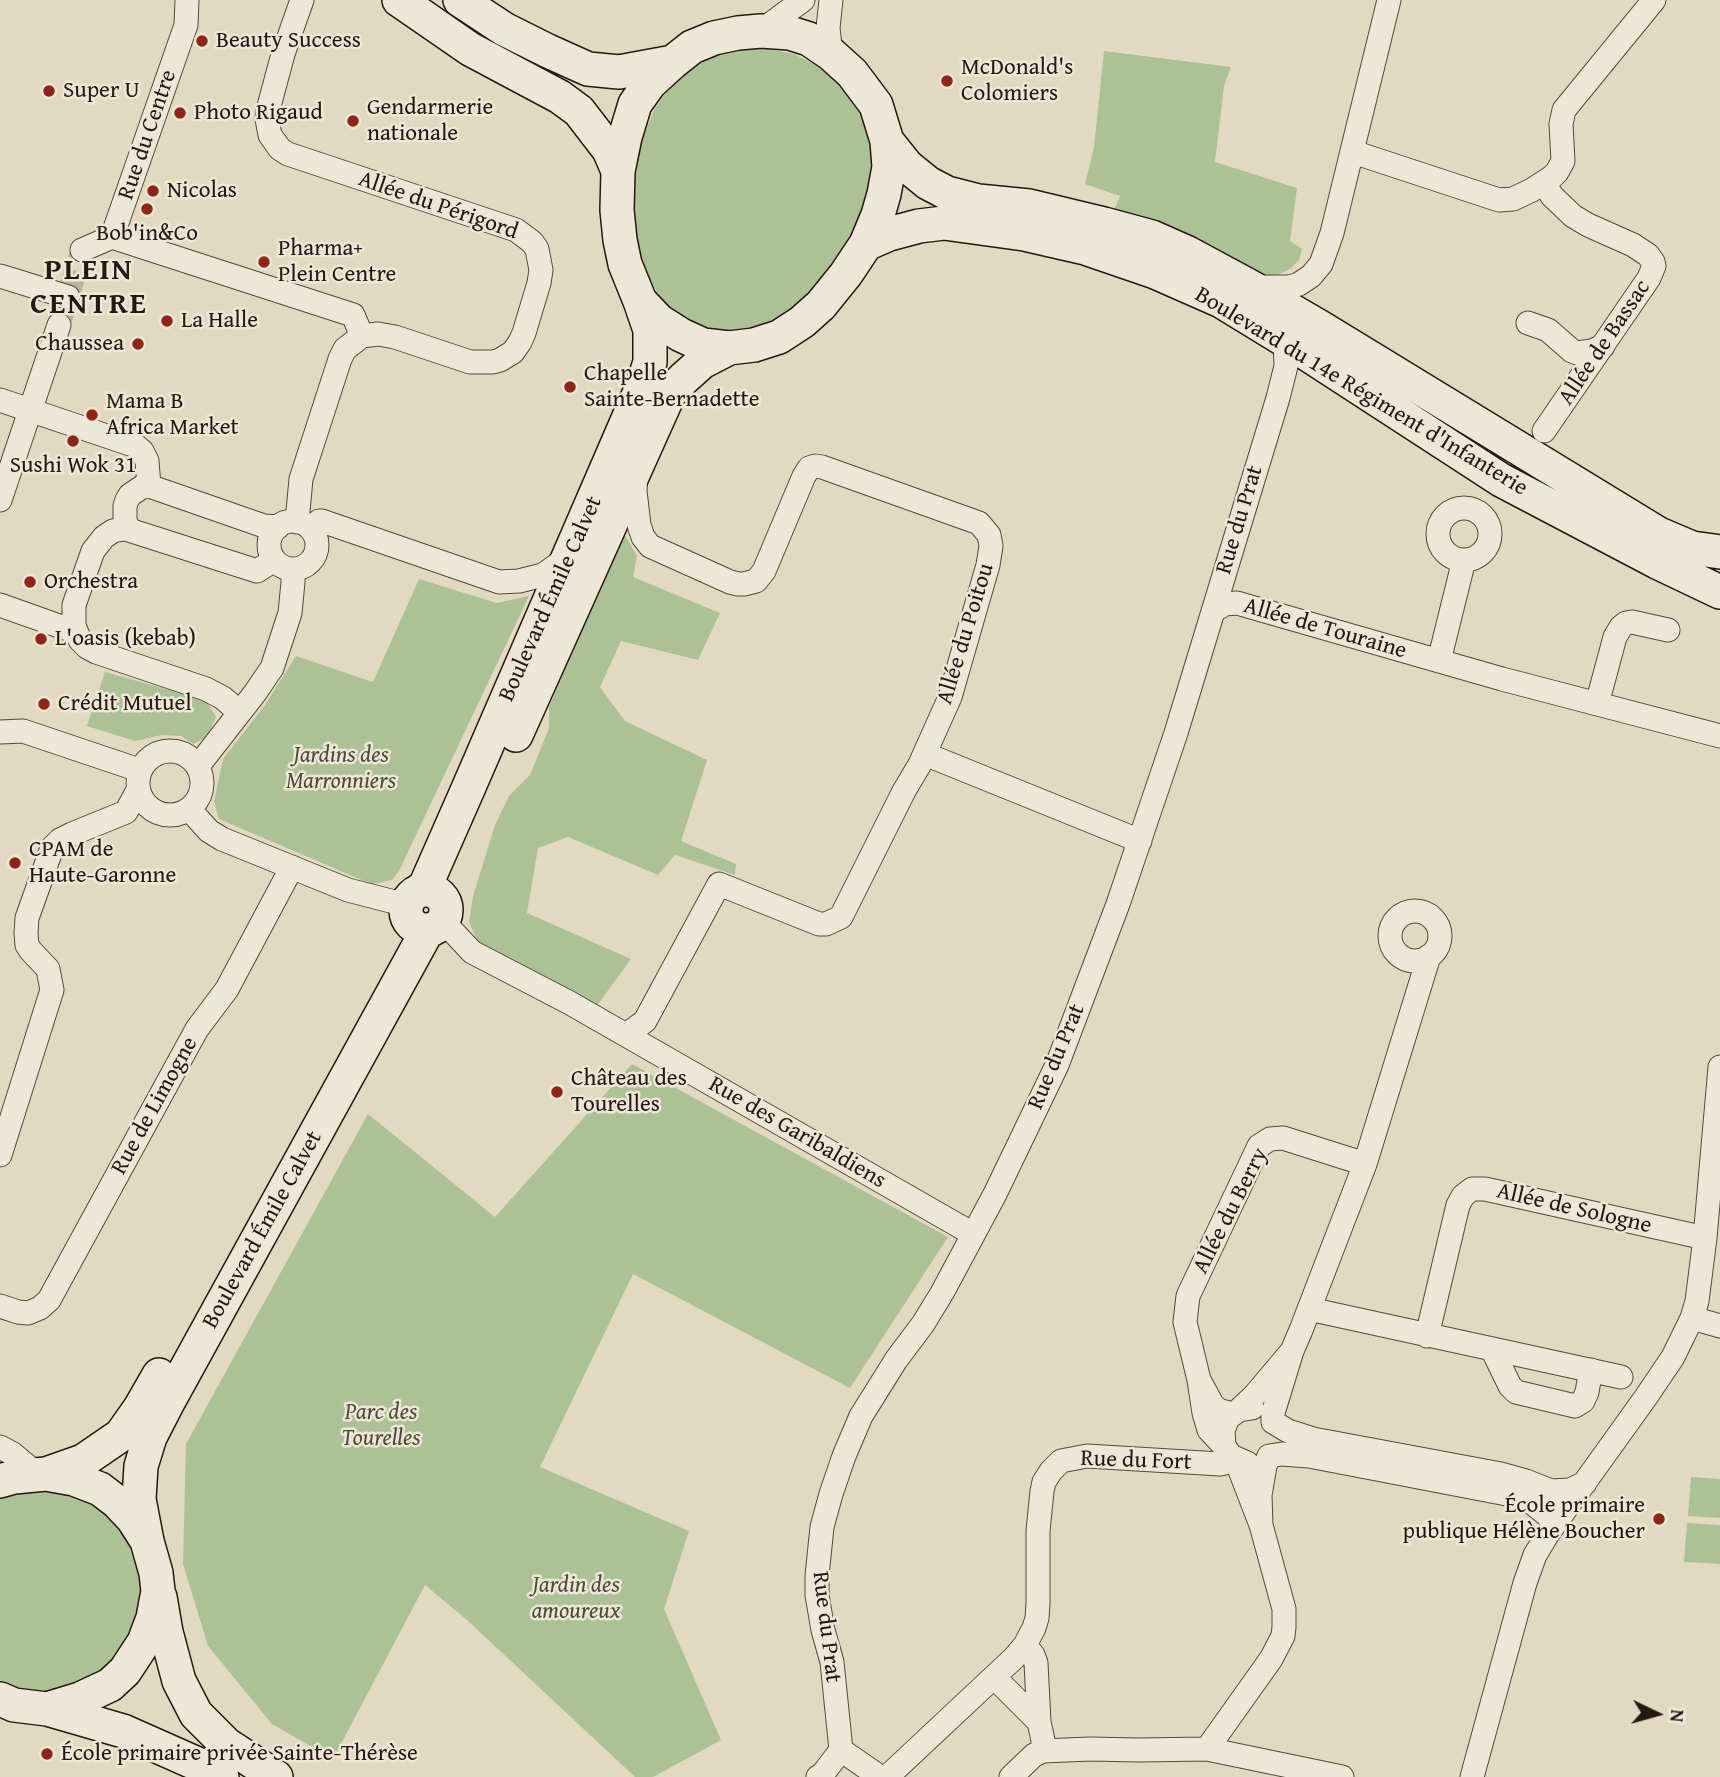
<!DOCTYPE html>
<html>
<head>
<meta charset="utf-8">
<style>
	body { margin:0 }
	#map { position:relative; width:1720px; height:1777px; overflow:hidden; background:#e2dac0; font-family:"Gentium Book Plus",serif }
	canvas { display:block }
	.north { position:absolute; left:1622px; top:1679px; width:70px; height:70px; -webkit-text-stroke:5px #ece7d6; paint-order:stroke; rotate:95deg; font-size:19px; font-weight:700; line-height:28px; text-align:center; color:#261710 }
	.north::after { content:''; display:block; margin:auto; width:24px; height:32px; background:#261710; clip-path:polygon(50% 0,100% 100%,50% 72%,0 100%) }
</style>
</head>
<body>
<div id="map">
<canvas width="1720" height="1777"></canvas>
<div class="north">N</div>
</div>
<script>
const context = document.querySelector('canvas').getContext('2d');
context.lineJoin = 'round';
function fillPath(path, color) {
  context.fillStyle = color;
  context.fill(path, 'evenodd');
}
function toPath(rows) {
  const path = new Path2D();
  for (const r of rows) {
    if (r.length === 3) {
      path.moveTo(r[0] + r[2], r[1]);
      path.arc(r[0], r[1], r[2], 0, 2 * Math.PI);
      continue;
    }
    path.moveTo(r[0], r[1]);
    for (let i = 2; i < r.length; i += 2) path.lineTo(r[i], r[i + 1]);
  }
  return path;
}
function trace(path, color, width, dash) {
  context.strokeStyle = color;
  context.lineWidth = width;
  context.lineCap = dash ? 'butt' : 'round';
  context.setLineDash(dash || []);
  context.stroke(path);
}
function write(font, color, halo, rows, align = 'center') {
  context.font = font + ' "Gentium Book Plus",serif';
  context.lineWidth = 5;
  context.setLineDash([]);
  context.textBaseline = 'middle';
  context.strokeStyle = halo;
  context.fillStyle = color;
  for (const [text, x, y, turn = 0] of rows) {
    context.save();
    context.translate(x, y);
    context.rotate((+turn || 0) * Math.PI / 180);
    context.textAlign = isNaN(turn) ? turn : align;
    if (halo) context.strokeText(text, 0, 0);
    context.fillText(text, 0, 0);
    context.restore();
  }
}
const green = toPath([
	[764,48,794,54,822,68,842,84,852,97,865,118,869,135,872,166,868,197,855,231,847,245,816,286,806,297,784,315,758,327,744,331,718,331,704,328,691,322,669,307,657,292,644,267,636,233,634,198,637,164,642,140,654,110,665,94,686,73,701,63,716,56,748,49],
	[1104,51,1231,67,1224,86,1215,162,1297,188,1290,241,1302,249,1299,260,1290,269,1271,278,1113,212,1120,196,1085,184,1094,147],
	[623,532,637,556,633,577,720,613,698,660,621,641,600,687,625,721,707,760,681,841,736,864,735,875,675,855,658,875,568,837,538,848,527,913,631,959,596,1007,516,968,477,940,469,922,473,896,495,825,509,796,530,775,549,728,549,707],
	[419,579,497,603,529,596,399,871,392,880,373,884,364,881,219,819,214,801,223,759,265,705,296,656,373,682],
	[105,672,202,699,210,707,216,717,207,737,193,744,181,736,162,735,135,741,87,726],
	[632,1064,948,1237,850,1388,633,1274,540,1467,689,1531,664,1609,721,1740,653,1777,635,1777,467,1620,425,1585,333,1759,272,1724,208,1646,183,1564,186,1444,368,1114,495,1217],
	[1691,1477,1720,1479,1720,1518,1688,1516],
	[41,1485,76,1491,108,1510,130,1538,143,1572,143,1608,130,1642,106,1670,75,1688,39,1694,0,1685,0,1494],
	[1687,1523,1720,1525,1720,1564,1684,1562]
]);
const streetTunnel = toPath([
	[59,325,82,250]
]);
const street = toPath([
	[761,31,803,0],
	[831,54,828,28,831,0],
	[1353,152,1499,200,1513,199,1532,190,1552,177,1557,172,1563,161,1561,124,1564,110,1654,0],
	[112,237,353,315,362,336],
	[82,250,112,237,186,25,187,0],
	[0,276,68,297],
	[1256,287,1290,287,1299,284,1311,276,1321,264,1332,233,1389,0],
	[1528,323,1548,330,1572,351,1577,353,1592,351,1603,346],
	[0,400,136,446,142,451,147,461,149,486],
	[1544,431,1649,278,1654,266,1653,262,1648,255,1633,245,1588,225,1573,216,1552,196,1544,183],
	[0,500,59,325],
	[1464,534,26],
	[293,545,24],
	[297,522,301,479,340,359,345,349,362,336,378,334,395,337,470,362,493,362,500,360,513,352,520,342,524,333,539,283,541,270,537,249,532,242,516,230,288,154,280,149,270,135,267,119,268,110,283,54,302,0],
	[310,528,319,521,322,521,499,582,519,581,543,575,567,558],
	[129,530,123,529,113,531,104,537,93,551,74,605,74,626,80,640,87,647,96,652,206,689,223,698,239,712],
	[274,560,257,571,129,530,125,520,125,506,127,500,130,495,142,487,149,486,264,526,278,527],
	[0,605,76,632],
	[1213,611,1225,604,1237,603,1502,679,1720,736],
	[1439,661,1464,560],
	[1597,704,1615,637,1621,627,1626,623,1632,622,1668,630],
	[0,732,23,731,133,768,140,772],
	[170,783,32],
	[925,754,1140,841],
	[198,766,255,693,272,668,290,613,293,582,293,569],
	[190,810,209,831,222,839,348,890,406,905],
	[1415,936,25],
	[443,921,472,952,570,1003,973,1234],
	[626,1035,645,1021,719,884,819,924,826,924,841,917,904,791,920,764,950,697,988,565,991,546,989,535,979,523,822,467,815,466,809,468,804,476,764,571,756,581,744,584,738,584,730,582,650,546,643,537,639,525,635,491,636,477],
	[0,1155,52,990,48,969,31,951,27,945,26,933,27,918,52,848,60,840,72,834,126,812,138,790],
	[0,1306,18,1312,28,1313,40,1308,49,1300,174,1071,197,1029,227,989,292,867],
	[1309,1309,1621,1377],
	[1692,1318,1720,1326],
	[1427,1336,1458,1205,1463,1196,1472,1189,1485,1189,1705,1238],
	[1492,1349,1510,1386,1516,1392,1575,1406,1583,1401,1587,1392,1591,1370],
	[1292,1351,1301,1330,1365,1164,1429,956],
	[1199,1380,1185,1322,1188,1296,1259,1146,1270,1139,1283,1138,1365,1164],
	[1239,1410,1254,1396,1292,1351,1273,1413,1273,1422,1288,1431,1313,1439,1501,1474,1526,1481,1551,1491,1570,1490,1585,1483],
	[1233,1414,1218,1410,1212,1404,1199,1380,1204,1413,1209,1430,1224,1446,1231,1456,1247,1463],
	[1224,1446,1223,1430,1228,1418,1239,1410,1252,1408],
	[0,1447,13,1454,37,1474],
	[1025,1645,1033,1655,1036,1663,1039,1722,1043,1740,1043,1751],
	[994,1677,1039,1722],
	[1207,1749,1271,1659,1283,1636,1284,1627,1284,1609,1261,1525],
	[841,1750,832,1662,823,1630,817,1595,817,1576,822,1527,831,1494,844,1456,861,1416,896,1360,923,1324,942,1293,995,1194,1057,1065,1118,904,1176,733,1278,398,1286,366,1285,340],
	[841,1750,880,1777],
	[818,1777,822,1775,841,1750],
	[887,1777,1014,1658,1025,1645,1034,1628,1037,1618,1038,1604,1038,1531,1042,1491,1044,1482,1051,1471,1061,1461,1087,1456,1220,1464,1236,1460,1261,1525,1260,1495,1265,1466,1269,1456,1282,1454,1309,1456,1517,1496,1531,1502,1556,1522],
	[1011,1777,1034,1755,1043,1751,1090,1749,1139,1750,1207,1749,1342,1777],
	[1472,1777,1525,1583,1535,1555,1547,1535,1646,1397,1673,1357,1692,1318,1697,1301,1705,1238,1720,1067]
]);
const secondary = toPath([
	[399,0,470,49,560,97,579,111,609,150,618,171],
	[460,0,504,29,548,51,588,69,619,72,673,62],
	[761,31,790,33,809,39,831,54,852,73,876,105,887,141,889,167,884,194,878,215,866,244,846,274,821,305,802,322,779,337,754,345,729,348,703,345,681,335,659,321,640,301,625,264,620,240,617,210,618,171,625,137,635,104,650,83,673,62,692,47,714,38,738,33,761,31],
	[887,141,907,166,928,183,947,193,978,201,1029,206,1104,224,1152,237,1188,253,1251,287,1320,327,1659,534,1692,548,1720,552],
	[866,244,889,234,919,226,944,223,1024,234,1085,248,1155,272,1221,301,1301,350,1501,480,1657,562,1720,592],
	[516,735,669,394,683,379,702,362,729,348],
	[426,910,20],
	[420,890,424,889,468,789,642,387,650,362,650,330,640,301],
	[46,1474,83,1461,121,1435,140,1408,159,1375],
	[0,1481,14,1477,46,1474,74,1479,100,1489,117,1502,133,1519,147,1541,156,1573,158,1591,153,1618,144,1642,125,1671,110,1685,80,1699,47,1709,14,1705,0,1699],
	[147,1541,139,1499,141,1466,150,1437,168,1402,427,931],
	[160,1597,166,1632,179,1681,196,1714,226,1744,276,1777],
	[47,1709,123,1731,202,1766,222,1777]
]);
const markers = [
	[202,41,7,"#8f2418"],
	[947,81,7,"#8f2418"],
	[49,91,7,"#8f2418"],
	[180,113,7,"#8f2418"],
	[353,121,7,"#8f2418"],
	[153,191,7,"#8f2418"],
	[147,209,7,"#8f2418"],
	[264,262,7,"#8f2418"],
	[167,321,7,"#8f2418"],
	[138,344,7,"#8f2418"],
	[570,387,7,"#8f2418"],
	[92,415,7,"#8f2418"],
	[73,441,7,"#8f2418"],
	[30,582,7,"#8f2418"],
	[41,639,7,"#8f2418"],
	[44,704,7,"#8f2418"],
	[15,863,7,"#8f2418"],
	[557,1092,7,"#8f2418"],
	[1659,1519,7,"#8f2418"],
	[47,1754,7,"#8f2418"]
];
const poiNames = [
	["Beauty Success",216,41],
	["McDonald's",961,68],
	["Colomiers",961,94],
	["Super U",63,91],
	["Gendarmerie",367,108],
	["nationale",367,134],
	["Photo Rigaud",194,113],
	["Nicolas",167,191],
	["Bob'in&Co",147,234,"center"],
	["Pharma+",278,249],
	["Plein Centre",278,275],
	["La Halle",181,321],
	["Chaussea",124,344,"right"],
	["Chapelle",584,374],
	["Sainte-Bernadette",584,400],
	["Mama B",106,402],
	["Africa Market",106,428],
	["Sushi Wok 31",73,466,"center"],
	["Orchestra",44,582],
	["L'oasis (kebab)",55,639],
	["Crédit Mutuel",58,704],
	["CPAM de",29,850],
	["Haute-Garonne",29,876],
	["Château des",571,1079],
	["Tourelles",571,1105],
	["École primaire",1645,1506,"right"],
	["publique Hélène Boucher",1645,1532,"right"],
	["École primaire privée Sainte-Thérèse",61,1754]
];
const streetNames = [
	["Rue du Centre",148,135,-71],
	["Allée du Périgord",438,206,19],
	["Allée de Bassac",1605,343,-56],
	["Boulevard du 14e Régiment d'Infanterie",1361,392,31],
	["Rue du Prat",1240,520,-73],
	["Boulevard Émile Calvet",551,599,-66],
	["Allée de Touraine",1325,629,16],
	["Allée du Poitou",966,634,-73],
	["Rue du Prat",1057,1057,-67],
	["Rue de Limogne",155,1106,-61],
	["Rue des Garibaldiens",797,1133,30],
	["Allée de Sologne",1574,1209,13],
	["Allée du Berry",1231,1211,-63],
	["Boulevard Émile Calvet",263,1230,-61],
	["Rue du Fort",1136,1461,2],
	["Rue du Prat",826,1627,83]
];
const parkNames = [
	["Jardins des",341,756],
	["Marronniers",341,782],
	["Parc des",381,1413],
	["Tourelles",381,1439],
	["Jardin des",576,1586],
	["amoureux",576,1612]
];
const districtNames = [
	["PLEIN",89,271],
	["CENTRE",89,305]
];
fillPath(green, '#adc197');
trace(streetTunnel, '#bcb39d', 23, [23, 11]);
trace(street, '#55483c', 25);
trace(secondary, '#261710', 36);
trace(street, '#ece7d6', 23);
trace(secondary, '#ece7d6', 33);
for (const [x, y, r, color] of markers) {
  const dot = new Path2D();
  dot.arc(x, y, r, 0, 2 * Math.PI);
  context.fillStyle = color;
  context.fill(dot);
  trace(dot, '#ece7d6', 2.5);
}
write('23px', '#261710', '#ece7d6', poiNames, 'left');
write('23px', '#261710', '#ece7d6', streetNames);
write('italic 23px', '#4e4a38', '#ece7d6', parkNames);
context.letterSpacing = '2px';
write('bold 30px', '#261710', '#ece7d6', districtNames);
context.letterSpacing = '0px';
</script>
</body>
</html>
